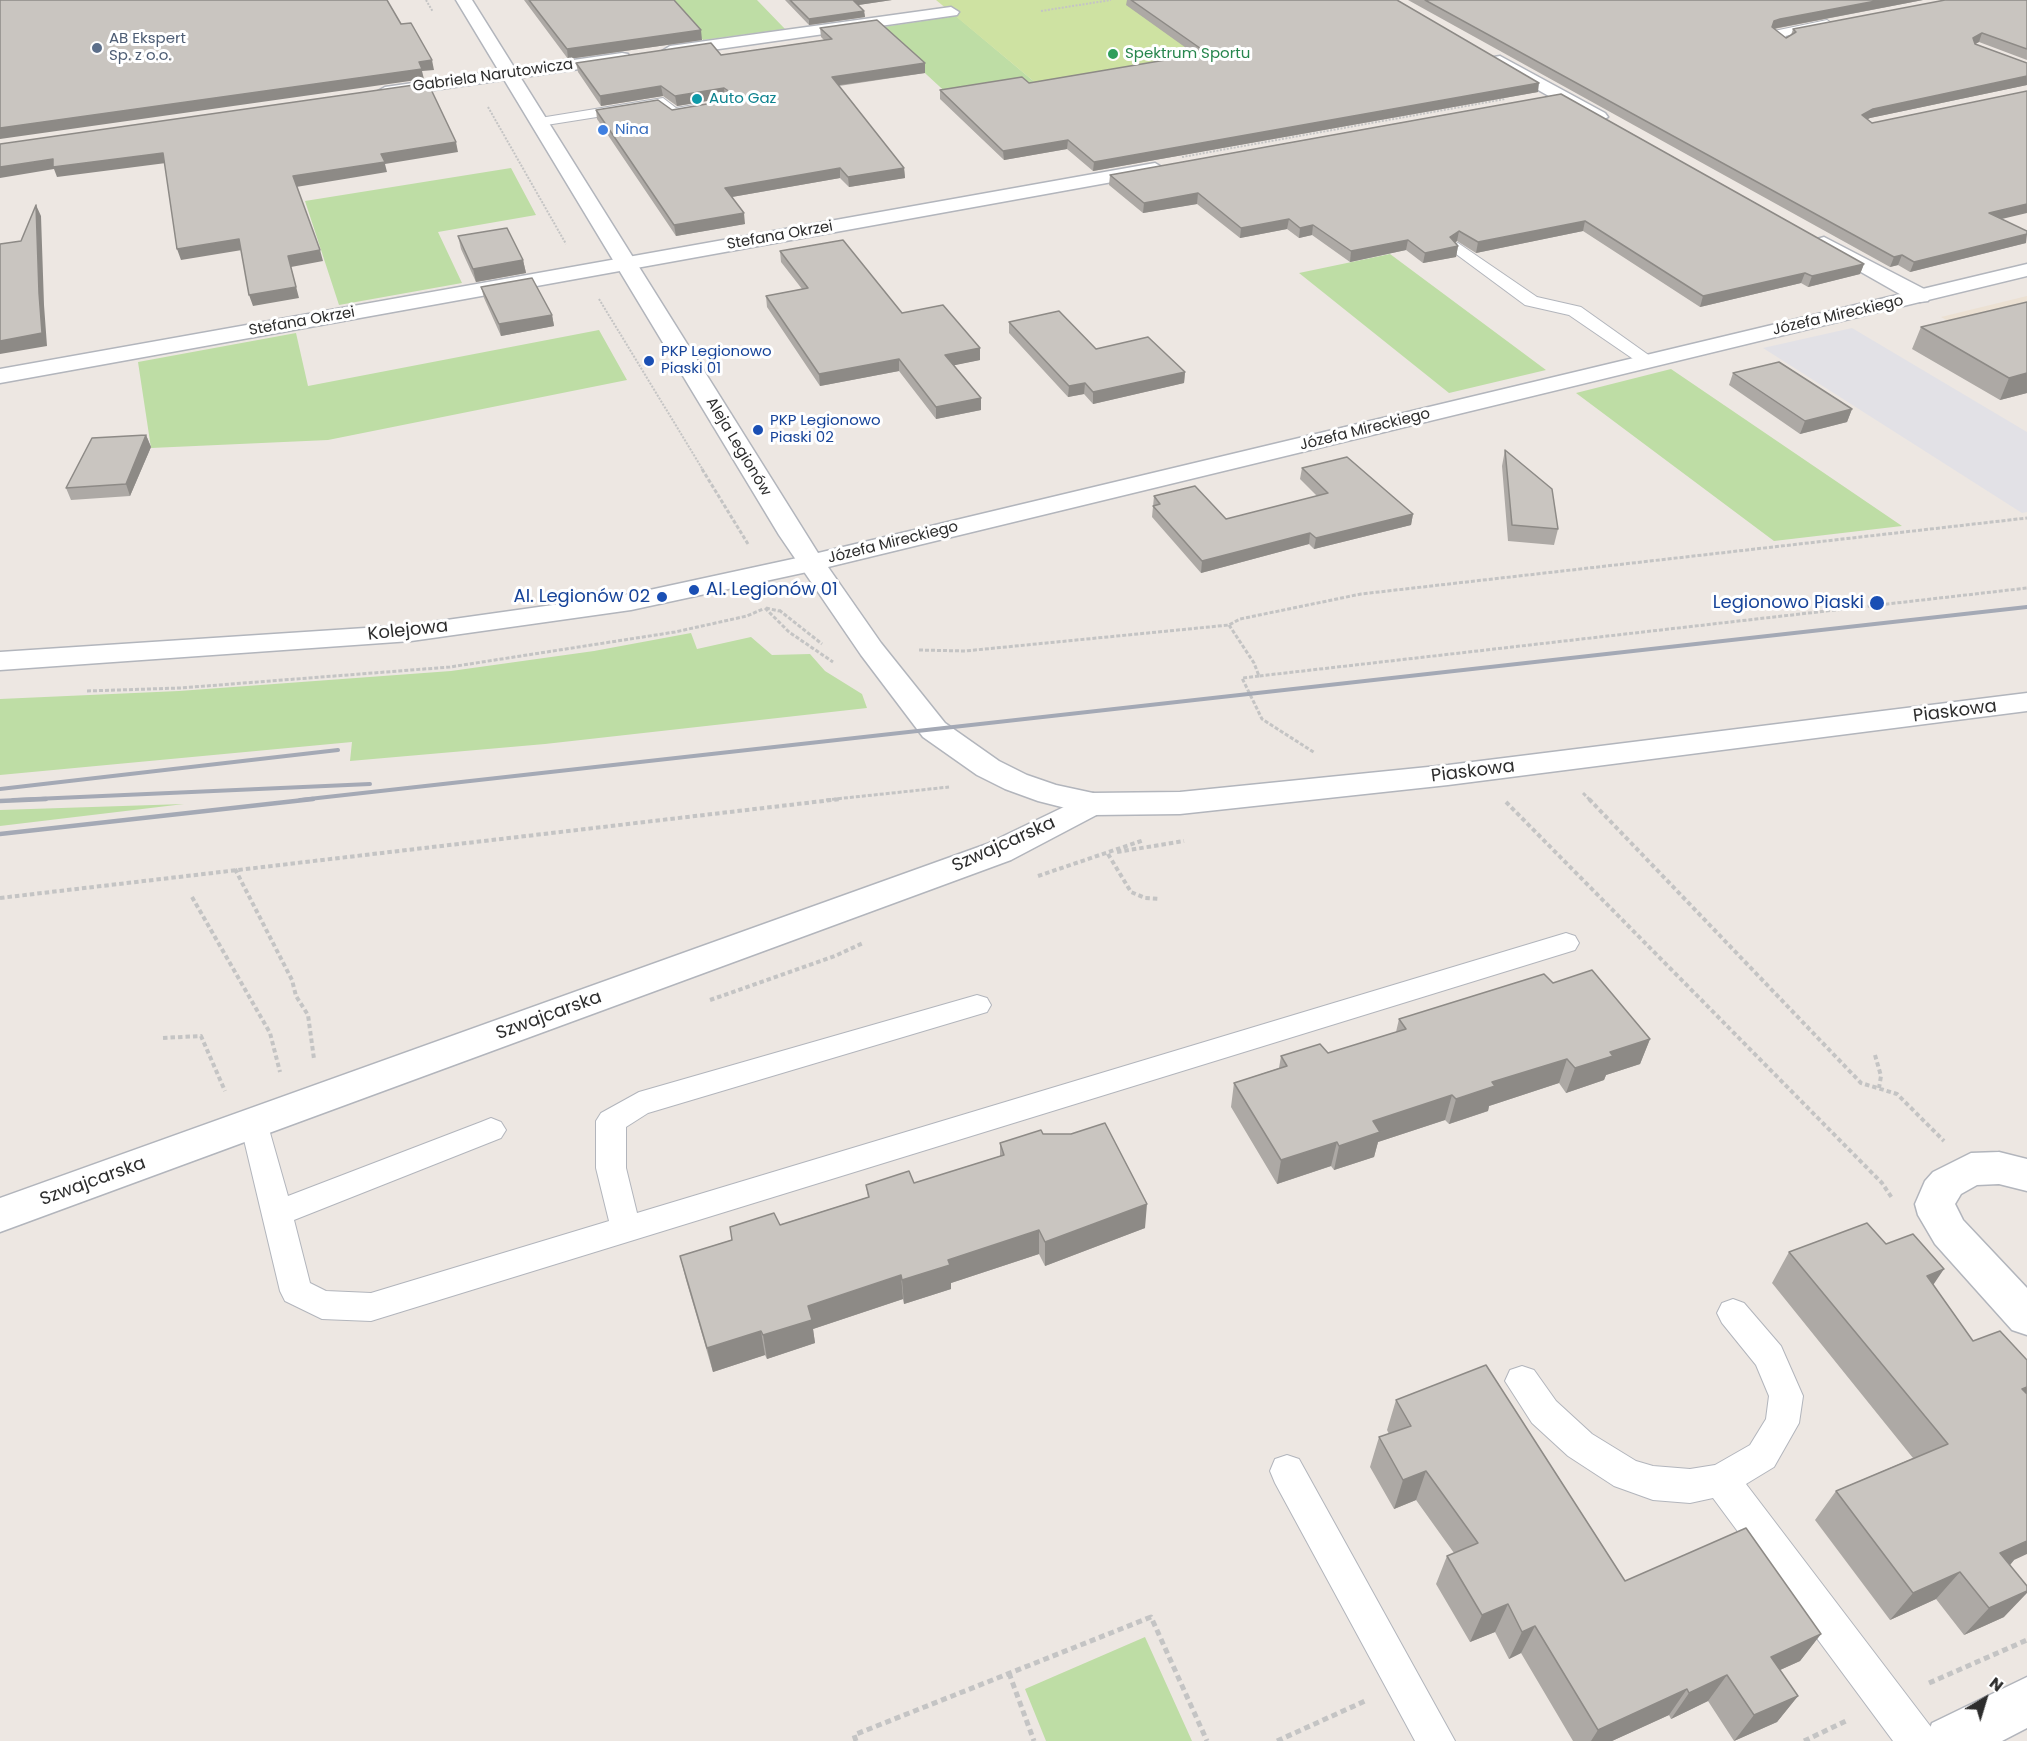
<!DOCTYPE html>
<html>
<head>
<meta charset="utf-8">
<style>
	body { margin:0 }
	#map { position:relative; width:2027px; height:1741px; overflow:hidden; background:#ede7e2; font-family:Poppins,sans-serif }
	canvas { display:block }
	.north { position:absolute; left:1955px; top:1669px; width:60px; height:60px; -webkit-text-stroke:4px #fff; paint-order:stroke; rotate:38deg; font-size:16px; font-weight:700; line-height:24px; text-align:center; color:#2d2d2d }
	.north::after { content:''; display:block; margin:auto; width:21px; height:27px; background:#2d2d2d; clip-path:polygon(50% 0,100% 100%,50% 72%,0 100%) }
</style>
</head>
<body>
<div id="map">
<canvas width="2027" height="1741"></canvas>
<div class="north">N</div>
</div>
<script>
const context = document.querySelector('canvas').getContext('2d');
context.lineJoin = 'round';
function fillPath(path, color) {
  context.fillStyle = color;
  context.fill(path, 'evenodd');
}
function toPath(rows) {
  const path = new Path2D();
  for (const r of rows) {
    path.moveTo(r[0], r[1]);
    for (let i = 2; i < r.length; i += 2) path.lineTo(r[i], r[i + 1]);
  }
  return path;
}
function trace(path, color, width, dash) {
  context.strokeStyle = color;
  context.lineWidth = width;
  context.lineCap = dash ? 'butt' : 'round';
  context.setLineDash(dash || []);
  context.stroke(path);
}
function write(font, color, halo, rows, align = 'center') {
  context.font = font + ' Poppins,sans-serif';
  context.lineWidth = 6;
  context.setLineDash([]);
  context.textBaseline = 'middle';
  context.strokeStyle = halo;
  context.fillStyle = color;
  for (const [text, x, y, turn = 0] of rows) {
    context.save();
    context.translate(x, y);
    context.rotate((+turn || 0) * Math.PI / 180);
    context.textAlign = isNaN(turn) ? turn : align;
    if (halo) context.strokeText(text, 0, 0);
    context.fillText(text, 0, 0);
    context.restore();
  }
}
const industrial = toPath([
	[1852,328,2027,432,2027,512,2022,513,1763,348]
]);
const education = toPath([
	[2027,296,2027,366,1941,317]
]);
const green = toPath([
	[668,0,757,0,785,29,703,40],
	[956,16,1037,84,952,98,876,28],
	[511,168,536,215,438,232,462,283,339,305,305,201],
	[1390,254,1546,370,1449,393,1299,273],
	[599,330,627,380,328,440,151,448,138,362,296,333,308,386],
	[1671,369,1902,526,1774,541,1576,393],
	[691,633,697,649,751,637,772,655,810,654,825,671,862,694,867,708,545,744,350,761,352,742,0,775,0,699,179,691,451,671,594,651],
	[184,804,0,826,0,810],
	[1145,1637,1192,1741,1046,1741,1025,1689]
]);
const pitch = toPath([
	[936,0,1384,0,1412,24,1037,84]
]);
const pathFar3 = toPath([
	[426,0,433,12],
	[1041,11,1111,0],
	[488,107,566,244],
	[1182,157,1505,99],
	[599,299,703,470]
]);
const pathFar2 = toPath([
	[702,469,748,544],
	[765,608,789,632,833,662],
	[766,608,779,611],
	[779,610,822,644],
	[1229,625,1254,663,1259,676,2027,588],
	[919,650,965,651,1229,625,1240,619,1361,594,2027,518],
	[1259,676,1242,678,1262,719,1315,753],
	[87,691,180,688,450,667,675,632,747,616,763,609],
	[1583,793,1590,800],
	[826,800,949,787]
]);
const pathFar1 = toPath([
	[1589,799,1861,1083,1897,1094,1944,1141],
	[1506,802,1882,1183,1892,1198],
	[1117,852,1184,841],
	[1108,854,1131,892,1145,898,1160,899],
	[235,869,292,980,296,996,308,1015,314,1059],
	[1038,876,1144,840],
	[192,897,270,1033,280,1072],
	[0,898,840,799],
	[710,1000,835,956,863,943],
	[163,1038,201,1036,225,1091],
	[1875,1055,1881,1076,1879,1088]
]);
const path = toPath([
	[1009,1673,1034,1741],
	[1929,1683,2027,1640],
	[856,1741,854,1735,1151,1617,1207,1741],
	[1277,1741,1365,1701],
	[1804,1741,1848,1720]
]);
const lane = toPath([
	[1827,20,1833,24,1831,27,1785,36,1791,41,1790,44,1780,44,1771,37,1774,31,1827,20],
	[663,98,676,108,694,105,701,109,699,112,673,117,660,107,540,126,533,122,540,118,663,98],
	[1458,243,1537,297,1581,307,1657,361,1654,365,1642,365,1569,315,1525,305,1452,251,1450,248,1458,243],
	[1566,933,1575,936,1579,943,1575,950,371,1321,322,1319,285,1301,280,1291,240,1123,245,1115,255,1111,265,1115,288,1196,481,1122,491,1118,501,1122,506,1130,501,1138,294,1220,310,1283,326,1291,371,1293,609,1221,596,1168,596,1121,601,1113,639,1092,977,995,987,998,991,1005,987,1012,648,1113,626,1127,626,1168,637,1213,1566,933],
	[1733,1299,1744,1303,1781,1346,1803,1396,1799,1423,1774,1467,1746,1484,1931,1727,1936,1741,1893,1741,1713,1498,1690,1503,1653,1500,1614,1486,1568,1456,1532,1423,1505,1381,1510,1370,1522,1366,1534,1370,1556,1401,1592,1434,1636,1461,1653,1466,1690,1469,1715,1465,1750,1445,1766,1419,1769,1396,1756,1365,1722,1323,1717,1313,1722,1303,1733,1299],
	[1287,1455,1299,1459,1455,1741,1415,1741,1275,1483,1270,1471,1275,1459,1287,1455]
]);
const street = toPath([
	[951,7,959,12,957,15,670,56,662,51,670,46,951,7],
	[622,53,628,54,630,58,628,62,385,97,376,92,385,87,622,53],
	[1500,56,1605,113,1608,117,1599,122,1593,121,1494,65,1492,61,1494,57,1500,56],
	[1155,163,1165,169,1162,173,0,383,0,369,1155,163],
	[1824,237,1928,291,1931,296,1928,301,1920,302,1912,301,1817,247,1814,243,1817,239,1824,237],
	[811,555,821,557,824,563,821,569,631,610,411,641,0,670,0,652,411,625,631,594,811,555],
	[1093,793,1104,797,1109,804,1104,811,1011,860,0,1232,0,1198,987,844,1093,793],
	[1999,1152,2027,1159,2027,1191,1999,1184,1977,1185,1961,1194,1955,1204,1963,1220,2027,1288,2027,1335,2012,1330,1935,1244,1918,1215,1915,1204,1925,1181,1933,1172,1971,1153,1999,1152],
	[2027,1677,2027,1728,2002,1741,1925,1741,1932,1723,2027,1677]
]);
const secondary = toPath([
	[456,0,472,0,818,553,2027,264,2027,276,828,567,881,643,945,723,999,761,1027,775,1056,785,1093,793,1180,792,1448,765,2027,693,2027,711,1448,785,1180,814,1093,815,1038,801,1005,789,977,775,923,737,861,655,779,535,456,0]
]);
const railFar1 = toPath([
	[0,789,338,750],
	[13,800,370,784],
	[300,800,2027,607]
]);
const rail = toPath([
	[0,801,46,799],
	[0,834,313,799]
]);
const wall = toPath([
	[524,0,674,0,702,40,568,59],
	[785,0,892,0,858,5,864,11,865,17,809,25],
	[1127,0,1397,0,1538,92,1093,171,1067,149,1004,160,940,99,940,90,1029,83,1196,55,1126,5],
	[1408,0,1923,0,1774,29,1786,38,1791,35,1793,29,2027,0,2027,60,1979,42,1975,44,2027,63,2027,85,1870,118,1867,119,2002,219,2026,243,1910,272,1898,265,1890,267],
	[820,28,925,63,925,73,839,86,904,168,905,178,849,187,840,178,732,197,745,224,676,236,597,119,596,110,672,110,724,101,726,99,725,98,677,106,663,96,601,106,578,72,576,63,721,55,824,40,821,37],
	[1561,94,1864,264,1860,274,1808,287,1801,283,1700,307,1583,231,1476,253,1457,241,1455,243,1458,246,1456,257,1423,263,1406,250,1350,262,1312,235,1299,238,1287,229,1240,238,1197,204,1143,213,1109,185,1110,175],
	[458,236,523,260,526,273,476,282,461,249],
	[780,251,902,313,980,348,980,360,954,365,981,398,981,410,936,419,899,371,820,386,767,307,766,296,802,289,781,262],
	[481,287,552,315,554,326,501,336,484,298],
	[2027,302,2027,393,2000,400,1912,349,1921,327],
	[1009,322,1096,349,1185,372,1184,383,1093,404,1084,394,1068,397,1009,333],
	[1733,373,1852,409,1847,422,1800,434,1729,385],
	[146,435,151,447,130,496,71,500,66,488],
	[1505,450,1558,529,1554,545,1508,541,1502,466],
	[1302,468,1413,514,1411,525,1314,549,1309,544,1201,573,1152,517,1154,496,1226,519,1317,496,1300,479],
	[1553,983,1650,1039,1640,1064,1606,1075,1604,1080,1566,1093,1559,1083,1489,1106,1488,1111,1449,1124,1445,1120,1378,1142,1374,1157,1334,1170,1331,1166,1277,1184,1231,1107,1234,1083,1279,1068,1281,1056,1328,1053,1396,1032,1399,1019],
	[1043,1134,1145,1228,1045,1266,1039,1254,951,1283,951,1289,904,1304,903,1299,813,1329,815,1343,767,1359,765,1355,713,1372,686,1280,680,1256,868,1197,866,1185,914,1183,1000,1156,1000,1143],
	[1886,1244,1933,1285,2014,1560,2010,1565,2004,1617,1964,1635,1936,1599,1890,1620,1815,1520,1836,1491,1913,1458,1772,1283,1789,1252],
	[1396,1400,1625,1581,1821,1634,1800,1661,1780,1670,1798,1696,1777,1722,1734,1741,1708,1701,1671,1719,1669,1715,1612,1741,1573,1741,1521,1653,1509,1659,1495,1632,1470,1642,1436,1584,1447,1556,1454,1553,1416,1500,1394,1509,1370,1467,1379,1437,1389,1434,1387,1430]
]);
const shadedWall = toPath([
	[852,0,892,0,852,6],
	[1881,0,1923,0,1777,28,1772,30,1772,27,1774,21,1780,19],
	[864,11,865,17,809,25,809,19],
	[701,30,702,40,568,59,567,49],
	[1982,33,1979,42,1970,47,1973,38],
	[432,60,434,70,422,71,424,79,0,139,0,128],
	[925,63,925,73,833,86,832,77],
	[2027,76,2027,85,1870,118,1859,124,1862,115,1873,109],
	[1539,83,1538,92,1093,171,1094,162],
	[661,86,663,96,601,106,600,96],
	[724,88,725,98,677,106,675,96],
	[1068,140,1067,149,1004,160,1003,151],
	[456,142,458,152,385,164,387,172,296,187,293,176,381,154],
	[163,153,166,163,57,177,54,169,0,178,0,167,53,159],
	[840,168,840,178,726,198,725,188],
	[904,168,905,178,849,187,848,177],
	[1198,193,1197,204,1143,213,1144,203],
	[2027,204,2027,213,1985,223,1989,213],
	[36,205,41,216,44,305,47,346,0,354,0,341,39,293],
	[744,213,745,224,676,236,674,225],
	[1289,219,1287,229,1240,238,1241,228],
	[1585,221,1583,231,1476,253,1478,242],
	[1313,225,1312,235,1299,238,1300,228],
	[1459,231,1457,241,1448,248,1450,237],
	[2027,234,2026,243,1910,272,1914,262],
	[239,239,242,250,181,260,177,249],
	[1408,240,1406,250,1350,262,1351,251],
	[1458,246,1456,257,1423,263,1425,253],
	[320,250,323,261,291,267,299,298,253,306,249,295,288,256],
	[1902,255,1898,265,1890,267,1894,257],
	[523,260,526,273,476,282,473,269],
	[1864,264,1860,274,1808,287,1812,276],
	[1805,273,1801,283,1700,307,1703,296],
	[552,315,554,326,501,336,499,324],
	[980,348,980,360,946,367,945,355],
	[899,359,899,371,820,386,819,374],
	[1185,372,1184,383,1093,404,1093,392],
	[2027,373,2027,393,2000,400,2009,378],
	[1085,383,1084,394,1068,397,1069,386],
	[981,398,981,410,936,419,936,407],
	[1852,409,1847,422,1800,434,1805,421],
	[146,435,151,447,130,496,126,484],
	[1413,514,1411,525,1314,549,1316,538],
	[1310,533,1309,544,1201,573,1202,561],
	[1650,1039,1640,1064,1606,1075,1604,1080,1566,1093,1575,1068,1610,1052],
	[1567,1059,1559,1083,1489,1106,1488,1111,1449,1124,1456,1099,1492,1082],
	[1452,1095,1445,1120,1378,1142,1374,1157,1334,1170,1339,1146,1373,1121],
	[1337,1142,1331,1166,1277,1184,1281,1160],
	[1147,1204,1145,1228,1045,1266,1045,1242],
	[1039,1230,1039,1254,951,1283,951,1289,904,1304,902,1280,948,1260],
	[1944,1269,1923,1300,1927,1276],
	[901,1275,903,1299,813,1329,815,1343,767,1359,763,1335,808,1306],
	[761,1331,765,1355,713,1372,707,1348],
	[2027,1387,2027,1402,2022,1389],
	[1426,1471,1416,1500,1394,1509,1403,1480],
	[2027,1541,2027,1554,2014,1560,2009,1566,2000,1553],
	[1960,1572,1936,1599,1890,1620,1913,1593],
	[2027,1591,2027,1593,2004,1617,1964,1635,1989,1608],
	[1508,1604,1495,1632,1470,1642,1482,1615],
	[1535,1626,1521,1653,1509,1659,1522,1632],
	[1821,1634,1800,1661,1751,1683,1771,1657],
	[1727,1675,1708,1701,1671,1719,1689,1693],
	[1687,1689,1669,1715,1612,1741,1591,1741,1598,1730],
	[1798,1696,1777,1722,1734,1741,1754,1715]
]);
const building = toPath([
	[0,0,387,0,401,24,411,23,432,60,419,62,422,69,0,128,0,0],
	[529,0,674,0,701,30,567,49,529,0],
	[790,0,853,0,864,11,809,19,790,0],
	[1131,0,1397,0,1539,83,1094,162,1068,140,1003,151,940,90,1022,77,1029,83,1207,53,1131,0],
	[1425,0,1881,0,1780,19,1774,21,1772,27,1786,38,1796,32,1793,29,1945,0,2027,0,2027,49,1982,33,1973,38,1975,44,2027,63,2027,76,1873,109,1862,115,1872,123,2027,91,2027,204,1989,213,2027,231,2027,234,1914,262,1902,255,1894,257,1425,0],
	[877,20,925,63,832,77,904,168,848,177,840,168,725,188,744,213,674,225,596,110,658,100,672,110,724,101,733,94,724,88,675,96,661,86,600,96,576,63,711,43,721,55,832,39,820,28,877,20],
	[428,83,456,142,381,154,385,162,293,176,320,250,288,256,296,287,249,295,239,239,177,249,163,153,53,167,53,159,0,167,0,144,428,83],
	[1561,94,1864,264,1812,276,1805,273,1703,296,1585,221,1478,242,1459,231,1450,237,1458,246,1425,253,1408,240,1351,251,1313,225,1300,228,1289,219,1241,228,1198,193,1144,203,1110,175,1561,94],
	[36,205,39,293,42,333,0,341,0,244,21,241,36,205],
	[507,228,523,260,473,269,458,236,507,228],
	[843,240,902,313,943,305,980,348,945,355,981,398,936,407,899,359,819,374,766,296,808,288,780,251,843,240],
	[532,278,552,315,499,324,481,287,532,278],
	[2027,302,2027,373,2009,378,1921,327,2027,302],
	[1059,311,1096,349,1148,337,1185,372,1093,392,1085,383,1069,386,1009,322,1059,311],
	[1779,362,1852,409,1805,421,1733,373,1779,362],
	[146,435,126,484,66,488,92,438,146,435],
	[1505,450,1552,489,1558,529,1512,525,1505,450],
	[1347,457,1413,514,1316,538,1310,533,1202,561,1153,506,1160,504,1154,496,1195,486,1226,519,1328,493,1302,468,1347,457],
	[1592,970,1650,1039,1610,1052,1613,1056,1575,1068,1567,1059,1492,1082,1495,1086,1456,1099,1452,1095,1373,1121,1380,1132,1339,1146,1337,1142,1281,1160,1234,1083,1287,1066,1281,1056,1320,1044,1328,1053,1406,1029,1399,1019,1544,974,1553,983,1592,970],
	[1105,1123,1147,1204,1045,1242,1039,1230,948,1260,950,1265,902,1280,901,1275,808,1306,812,1320,763,1335,761,1331,707,1348,680,1256,732,1240,730,1227,774,1213,780,1225,869,1197,866,1185,909,1171,914,1183,1004,1155,1000,1143,1041,1130,1043,1134,1071,1134,1105,1123],
	[1867,1223,1886,1244,1913,1234,1944,1269,1927,1276,1973,1341,2000,1331,2027,1360,2027,1387,2022,1389,2027,1394,2027,1541,2000,1553,2027,1586,2027,1591,1989,1608,1960,1572,1913,1593,1836,1491,1948,1444,1789,1252,1867,1223],
	[1486,1365,1625,1581,1746,1528,1821,1634,1771,1657,1798,1696,1754,1715,1727,1675,1689,1693,1687,1689,1598,1730,1535,1626,1522,1632,1508,1604,1482,1615,1447,1556,1478,1543,1426,1471,1403,1480,1379,1437,1411,1426,1396,1400,1486,1365]
]);
const markers = [
	[97,48,6,"#5c6f8a"],
	[1113,54,6,"#2e9e5b"],
	[697,99,6,"#0f9aa8"],
	[603,130,6,"#3f7fe0"],
	[649,361,6,"#1a4fb4"],
	[758,430,6,"#1a4fb4"],
	[694,590,6,"#1a4fb4"],
	[662,597,6,"#1a4fb4"],
	[1877,603,8,"#1a4fb4"]
];
const farServicenames = [
	["AB Ekspert",109,39],
	["Sp. z o.o.",109,56]
];
const farLeisurenames = [
	["Spektrum Sportu",1125,54]
];
const farStreetnames = [
	["Gabriela Narutowicza",493,76,-8],
	["Stefana Okrzei",780,236,-10],
	["Józefa Mireckiego",1838,316,-13],
	["Stefana Okrzei",302,322,-10],
	["Józefa Mireckiego",1365,430,-14],
	["Aleja Legionów",738,447,59],
	["Józefa Mireckiego",893,543,-14]
];
const farCulturenames = [
	["Auto Gaz",709,99]
];
const farShopnames = [
	["Nina",615,130]
];
const farTransitnames = [
	["PKP Legionowo",661,352],
	["Piaski 01",661,369],
	["PKP Legionowo",770,421],
	["Piaski 02",770,438]
];
const transitNames = [
	["Al. Legionów 01",706,590,"left"],
	["Al. Legionów 02",650,597],
	["Legionowo Piaski",1864,603]
];
const streetNames = [
	["Kolejowa",408,631,-6],
	["Piaskowa",1955,712,-7],
	["Piaskowa",1473,772,-7],
	["Szwajcarska",1004,845,-24],
	["Szwajcarska",549,1016,-20],
	["Szwajcarska",93,1182,-20]
];
fillPath(industrial, '#e2e1e6');
fillPath(education, '#ece1d3');
fillPath(green, '#bedda5');
fillPath(pitch, '#cee2a2');
trace(lane, '#b2b5bc', 2);
trace(street, '#b2b5bc', 3);
trace(secondary, '#b2b5bc', 3);
trace(pathFar3, '#c4c4c4', 2, [2, 1.5]);
trace(pathFar2, '#c4c4c4', 3, [4, 2]);
trace(pathFar1, '#c4c4c4', 4, [4.5, 3]);
trace(path, '#c4c4c4', 5, [6, 4]);
fillPath(lane, '#fff');
fillPath(street, '#fff');
fillPath(secondary, '#fff');
trace(railFar1, '#a4a9b5', 4);
trace(rail, '#a4a9b5', 4.5);
fillPath(wall, '#ada9a5');
fillPath(shadedWall, '#8d8a86');
fillPath(building, '#c9c5c0');
trace(building, '#8d8a86', 1.5);
for (const [x, y, r, color] of markers) {
  const dot = new Path2D();
  dot.arc(x, y, r, 0, 2 * Math.PI);
  context.fillStyle = color;
  context.fill(dot);
  trace(dot, '#fff', 2);
}
write('15px', '#4e5e75', '#fff', farServicenames, 'left');
write('15px', '#27864d', '#fff', farLeisurenames, 'left');
write('15px', '#2d2d2d', '#fff', farStreetnames);
write('15px', '#0d838f', '#fff', farCulturenames, 'left');
write('15px', '#366cbe', '#fff', farShopnames, 'left');
write('15px', '#164399', '#fff', farTransitnames, 'left');
write('18px', '#164399', '#fff', transitNames, 'right');
write('18px', '#2d2d2d', '#fff', streetNames);
</script>
</body>
</html>
